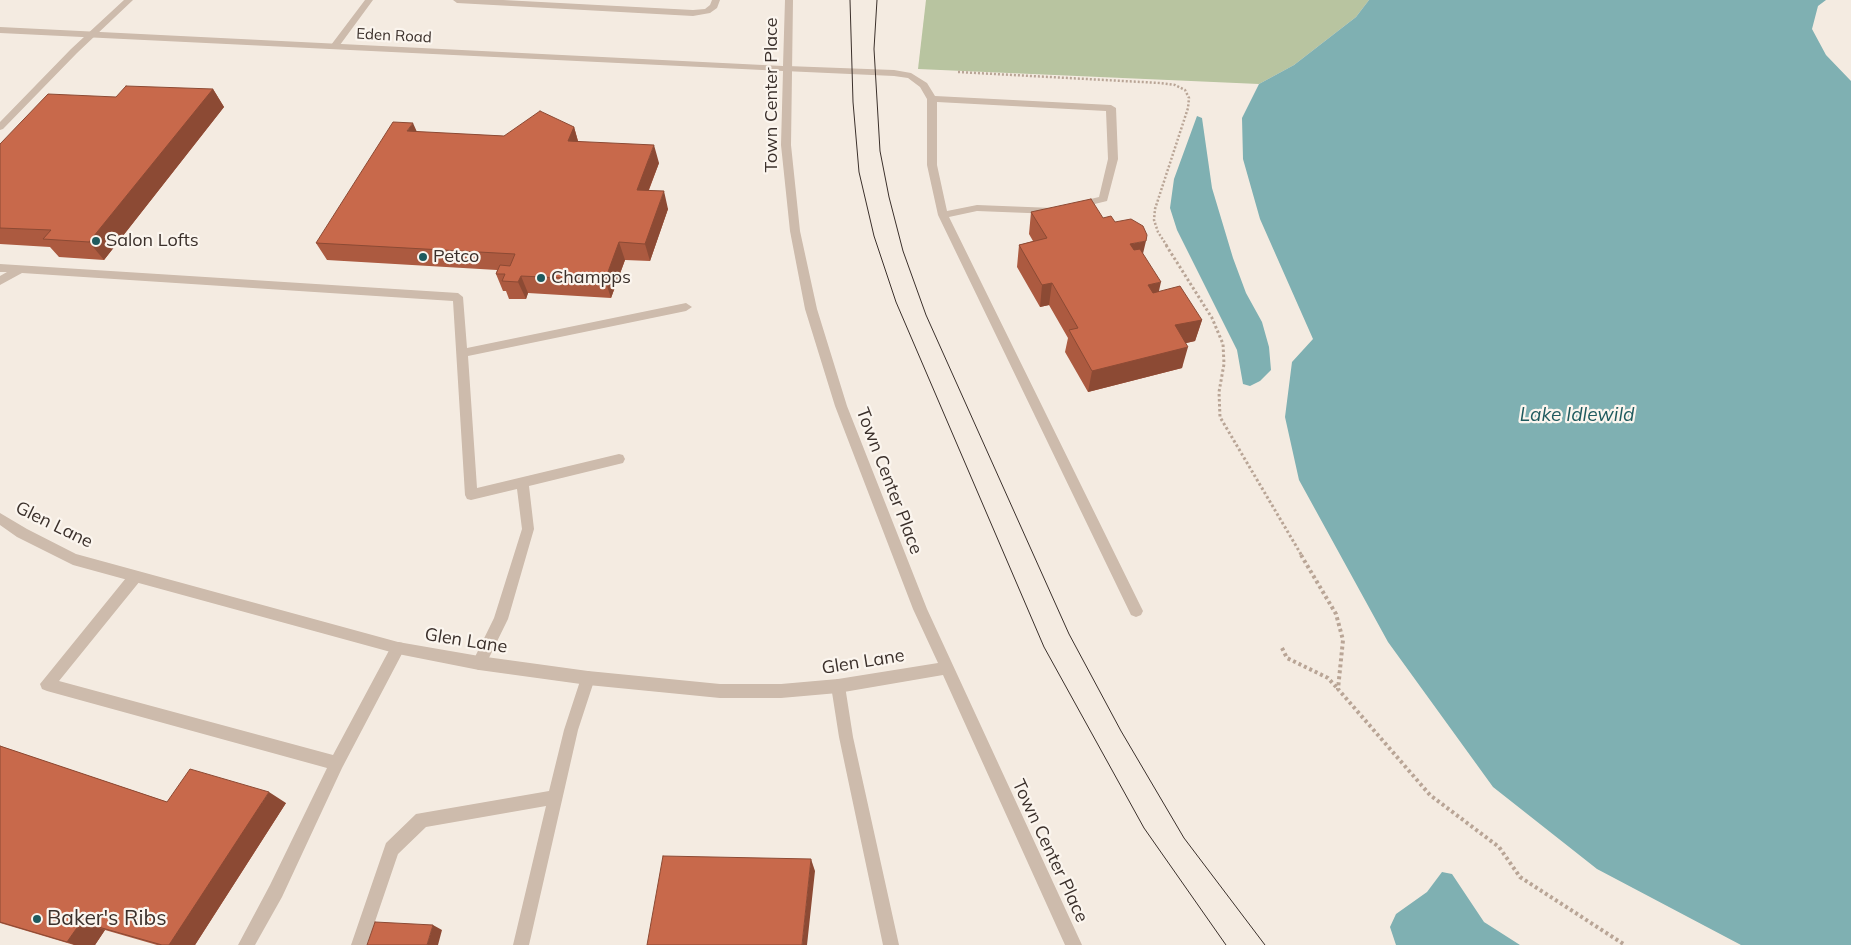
<!DOCTYPE html>
<html>
<head>
<meta charset="utf-8">
<style>
	body { margin:0 }
	canvas { display:block; background:#f4ebe1 }
</style>
</head>
<body>
<canvas width="1851" height="945"></canvas>
<script>
const context = document.querySelector('canvas').getContext('2d');
context.lineJoin = 'round';
function fillPath(path, color) {
  context.fillStyle = color;
  context.fill(path, 'evenodd');
}
function toPath(rows) {
  const path = new Path2D();
  for (const r of rows) {
    path.moveTo(r[0], r[1]);
    for (let i = 2; i < r.length; i += 2) path.lineTo(r[i], r[i + 1]);
  }
  return path;
}
function trace(path, color, width, dash) {
  context.strokeStyle = color;
  context.lineWidth = width;
  context.lineCap = dash ? 'butt' : 'round';
  context.setLineDash(dash || []);
  context.stroke(path);
}
function write(font, color, halo, rows, align = 'center') {
  context.font = font + ' Mulish,sans-serif';
  context.lineWidth = 4.5;
  context.setLineDash([]);
  context.textBaseline = 'middle';
  context.strokeStyle = halo;
  context.fillStyle = color;
  for (const [text, x, y, turn = 0] of rows) {
    context.save();
    context.translate(x, y);
    context.rotate((+turn || 0) * Math.PI / 180);
    context.textAlign = isNaN(turn) ? turn : align;
    if (halo) context.strokeText(text, 0, 0);
    context.fillText(text, 0, 0);
    context.restore();
  }
}
const green = toPath([
	[926,0,1369,0,1356,17,1294,65,1259,84,918,69]
]);
const water = toPath([
	[1369,0,1826,0,1818,6,1812,29,1826,55,1851,81,1851,945,1741,945,1597,869,1493,787,1388,642,1299,480,1285,417,1292,362,1313,339,1260,219,1243,159,1242,118,1259,84,1294,65,1356,17],
	[1197,116,1202,118,1212,188,1233,258,1246,293,1262,322,1269,347,1271,370,1260,381,1250,386,1243,384,1237,350,1177,230,1170,208,1174,179],
	[1442,872,1452,874,1484,922,1520,945,1396,945,1390,927,1396,914,1427,892]
]);
const pathFar2 = toPath([
	[958,72,1160,83,1175,85,1185,90,1189,98,1188,108,1155,209,1154,220,1158,232,1167,246]
]);
const pathFar1 = toPath([
	[1166,245,1212,318,1223,344,1224,364,1219,392,1220,417,1302,556]
]);
const path = toPath([
	[1301,555,1336,614,1343,640,1338,689,1430,795,1499,847,1520,877,1625,945],
	[1282,648,1287,658,1328,678,1338,689]
]);
const service = toPath([
	[124,0,133,0,77,53,3,129,0,130,0,122,71,49,124,0],
	[365,0,373,0,337,49,331,49,331,45,365,0],
	[453,0,503,0,693,10,705,9,710,5,712,0,720,0,717,8,710,13,693,16,457,3,453,0],
	[787,66,894,70,911,73,927,83,935,96,1111,105,1116,108,1118,159,1107,201,1078,208,1073,205,1074,203,1099,197,1108,159,1106,111,937,102,937,165,947,211,977,205,1053,208,1058,211,1053,214,977,211,949,217,1141,607,1143,611,1141,615,1136,617,1131,615,938,215,927,165,927,99,920,87,908,78,894,76,784,71,783,69,787,66],
	[0,264,458,293,463,297,467,348,686,303,692,307,686,311,468,356,477,488,619,454,623,455,625,459,623,463,619,464,529,486,534,529,508,619,484,668,479,670,474,668,472,663,494,618,522,529,517,489,471,500,467,499,465,495,453,301,22,273,0,285,0,276,7,272,0,272,0,264],
	[135,571,140,573,142,577,140,581,59,681,333,755,393,643,398,642,403,643,405,648,342,768,282,897,255,945,238,945,270,885,327,768,47,691,42,689,40,684,130,573,135,571],
	[588,671,593,673,595,678,578,730,529,945,513,945,546,806,426,827,398,854,367,945,351,945,386,843,416,814,549,791,564,730,581,678,583,673,588,671],
	[838,679,843,681,845,686,853,737,899,945,883,945,839,737,831,686,833,681,838,679]
]);
const minor = toPath([
	[785,0,793,0,791,145,800,231,817,309,847,406,927,609,1082,945,1065,945,943,675,838,693,781,698,720,698,588,685,479,670,398,654,73,565,17,537,0,525,0,513,27,529,76,554,398,642,479,656,588,671,720,684,781,684,838,679,938,663,913,609,835,406,805,309,790,231,781,145,783,71,0,33,0,27,783,66,785,0]
]);
const tram = toPath([
	[850,0,853,102,859,172,874,236,896,302,1044,647,1144,828,1226,945],
	[877,0,874,49,880,151,889,197,903,251,926,315,1069,634,1121,731,1184,838,1265,945]
]);
const wall = toPath([
	[213,89,224,107,104,260,59,257,50,247,0,244,0,144,116,97],
	[574,127,578,141,659,163,649,190,668,209,650,261,625,260,611,298,528,293,526,299,509,299,506,291,503,291,496,274,497,270,327,260,316,243,417,132,504,136],
	[1031,212,1103,218,1115,222,1143,254,1159,291,1202,320,1195,341,1186,343,1182,368,1088,392,1065,352,1068,338,1049,305,1040,307,1017,267,1019,245,1033,241,1029,234],
	[0,746,167,802,286,803,195,945,157,945,105,930,95,945,74,945,0,923]
]);
const shadedWall = toPath([
	[213,89,224,107,104,260,89,242],
	[413,123,421,141,407,131],
	[574,127,579,145,568,141],
	[654,145,659,163,642,207,637,190],
	[664,191,668,209,650,261,645,244],
	[1146,241,1141,262,1130,244],
	[619,242,625,260,611,298,605,280],
	[521,276,528,293,526,299,518,282],
	[1161,282,1156,304,1148,285],
	[1052,283,1049,305,1040,307,1042,285],
	[1202,320,1195,341,1169,347,1175,325],
	[1188,347,1182,368,1088,392,1092,371],
	[269,792,286,803,195,945,169,945],
	[811,859,815,871,807,945,802,945],
	[81,922,105,930,95,945,75,945,67,942],
	[433,925,442,930,438,945,427,945]
]);
const building = toPath([
	[126,86,213,89,89,242,43,239,51,230,0,228,0,144,48,94,116,97,126,86],
	[540,111,574,127,568,141,654,145,637,190,664,191,645,244,619,242,605,280,521,276,518,282,502,281,505,274,496,274,500,265,510,266,515,254,316,243,393,122,413,123,407,131,504,136,540,111],
	[1091,199,1103,218,1111,216,1115,222,1131,219,1143,226,1147,235,1146,241,1130,244,1134,250,1140,249,1161,282,1148,285,1153,293,1180,286,1202,320,1175,325,1188,347,1092,371,1069,330,1078,328,1052,283,1042,285,1019,245,1047,238,1031,212,1091,199],
	[0,746,167,802,190,769,269,792,169,945,162,945,81,922,67,942,0,922,0,746],
	[663,856,811,859,802,945,647,945,663,856],
	[375,922,433,925,427,945,367,945,375,922]
]);
const markers = [
	[96,241,5,"#1f5a5e"],
	[423,257,5,"#1f5a5e"],
	[541,278,5,"#1f5a5e"],
	[37,919,5,"#1f5a5e"]
];
const farStreetnames = [
	["Eden Road",394,36,3]
];
const streetNames = [
	["Town Center Place",772,95,-90],
	["Town Center Place",889,481,69],
	["Glen Lane",54,525,26],
	["Glen Lane",466,641,9],
	["Glen Lane",863,662,-9],
	["Town Center Place",1050,851,65]
];
const poiNames = [
	["Salon Lofts",106,241],
	["Petco",433,257],
	["Champps",551,278]
];
const waterNames = [
	["Lake Idlewild",1577,415]
];
const nearPoinames = [
	["Baker's Ribs",47,919]
];
fillPath(green, '#b8c4a0');
fillPath(water, '#7fb0b2');
trace(pathFar2, '#b9a596', 2.5, [2, 2]);
trace(pathFar1, '#b9a596', 3, [2.5, 2.5]);
trace(path, '#b9a596', 4, [3, 3]);
fillPath(service, '#cdbbac');
fillPath(minor, '#cdbbac');
trace(tram, '#3b302b', 1);
fillPath(wall, '#ac5a40');
fillPath(shadedWall, '#8c4a34');
fillPath(building, '#c8694b');
trace(building, '#8c4a34', 1);
for (const [x, y, r, color] of markers) {
  const dot = new Path2D();
  dot.arc(x, y, r, 0, 2 * Math.PI);
  context.fillStyle = color;
  context.fill(dot);
  trace(dot, '#fbf5ee', 2);
}
write('15px', '#3b302b', '#fbf5ee', farStreetnames);
write('18px', '#3b302b', '#fbf5ee', streetNames);
write('18px', '#3b302b', '#fbf5ee', poiNames, 'left');
write('italic 19px', '#1f5a5e', '#fbf5ee', waterNames);
write('21px', '#3b302b', '#fbf5ee', nearPoinames, 'left');
</script>
</body>
</html>
